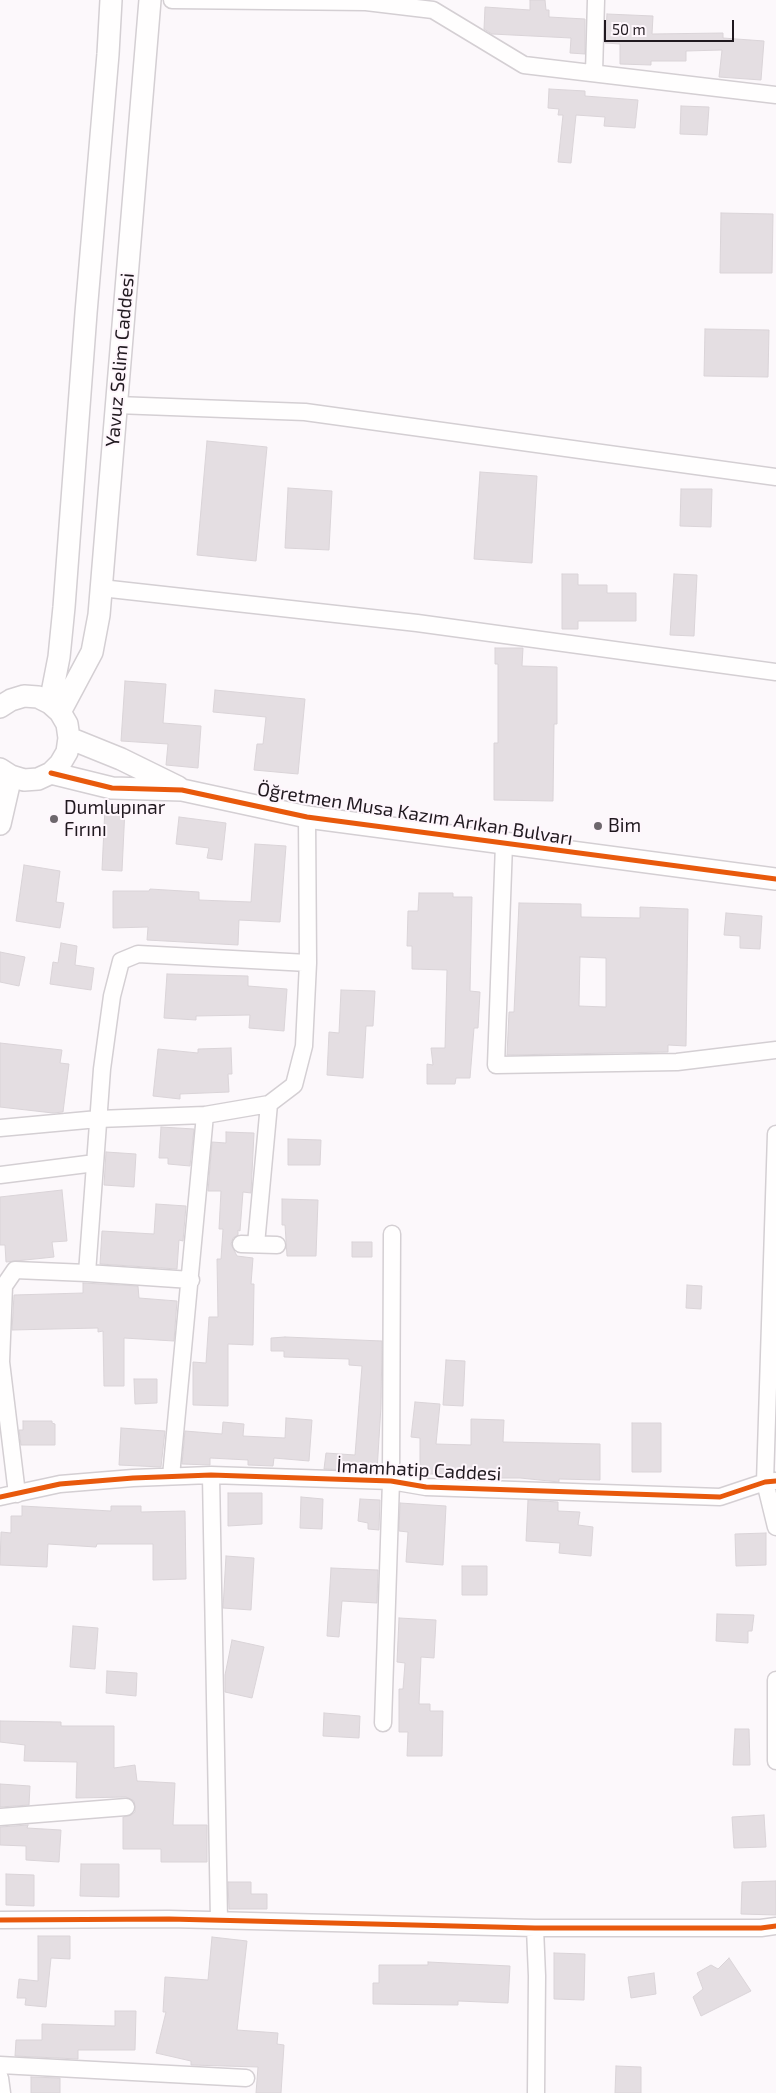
<!DOCTYPE html>
<html>
<head>
<meta charset="utf-8">
<style>
	body { margin:0 }
	#map { position:relative; width:776px; height:2093px; overflow:hidden; background:#fcf8fb; font-family:"Exo 2",sans-serif }
	canvas { display:block }
	.scale { position:absolute; left:604px; top:20px; width:130px; height:22px; box-sizing:border-box; border:2px solid #20191f; border-top:0; padding-left:6px; font-size:15px; line-height:18px; white-space:nowrap; color:#20191f; -webkit-text-stroke:4px #fef6fc; paint-order:stroke }
</style>
</head>
<body>
<div id="map">
<canvas width="776" height="2093"></canvas>
<div class="scale">50 m</div>
</div>
<script>
const context = document.querySelector('canvas').getContext('2d');
context.lineJoin = 'round';
function fillPath(path, color) {
  context.fillStyle = color;
  context.fill(path, 'evenodd');
}
function toPath(rows) {
  const path = new Path2D();
  for (const r of rows) {
    path.moveTo(r[0], r[1]);
    for (let i = 2; i < r.length; i += 2) path.lineTo(r[i], r[i + 1]);
  }
  return path;
}
function trace(path, color, width, dash) {
  context.strokeStyle = color;
  context.lineWidth = width;
  context.lineCap = dash ? 'butt' : 'round';
  context.setLineDash(dash || []);
  context.stroke(path);
}
function write(font, color, halo, rows, align = 'center') {
  context.font = font + ' "Exo 2",sans-serif';
  context.lineWidth = 4;
  context.setLineDash([]);
  context.textBaseline = 'middle';
  context.strokeStyle = halo;
  context.fillStyle = color;
  for (const [text, x, y, turn = 0] of rows) {
    context.save();
    context.translate(x, y);
    context.rotate((+turn || 0) * Math.PI / 180);
    context.textAlign = isNaN(turn) ? turn : align;
    if (halo) context.strokeText(text, 0, 0);
    context.fillText(text, 0, 0);
    context.restore();
  }
}
const building = toPath([
	[530,0,545,0,546,10,549,10,549,17,585,19,585,54,570,53,571,38,492,34,484,29,485,7,530,10,530,0],
	[607,14,653,16,652,34,723,33,723,38,764,41,761,80,719,77,722,50,686,51,686,61,651,61,651,65,620,64,620,44,605,43,607,14],
	[549,89,585,91,585,96,638,100,635,128,604,126,605,117,576,115,571,163,558,162,563,115,558,115,559,109,548,108,549,89],
	[681,106,709,107,707,135,680,134,681,106],
	[721,213,773,214,772,273,720,273,721,213],
	[705,329,769,330,768,377,704,376,705,329],
	[207,441,267,447,256,561,197,555,207,441],
	[480,472,537,476,532,563,474,559,480,472],
	[288,488,332,491,329,550,285,548,288,488],
	[681,489,712,489,711,527,680,526,681,489],
	[562,574,578,574,578,585,607,585,607,593,636,593,636,621,578,621,578,629,562,629,562,574],
	[674,574,697,575,694,636,670,635,674,574],
	[495,648,523,648,522,666,557,667,557,724,554,724,553,801,494,800,494,743,498,743,498,664,495,664,495,648],
	[125,681,166,684,163,723,201,726,198,768,166,765,168,744,121,741,125,681],
	[215,690,305,699,298,774,254,770,257,744,263,744,266,717,213,712,215,690],
	[105,807,125,808,122,871,102,870,105,807],
	[179,817,226,823,222,860,207,858,209,848,176,844,179,817],
	[255,844,286,846,280,922,239,920,238,945,147,940,148,927,113,928,113,891,149,891,150,889,199,892,199,900,251,902,255,844],
	[24,865,60,871,56,902,64,903,60,928,16,921,24,865],
	[419,893,453,893,453,897,472,897,470,991,480,992,478,1028,474,1028,470,1078,456,1078,455,1084,427,1084,427,1064,433,1065,431,1048,445,1048,447,970,412,969,412,946,407,946,408,911,418,911,419,893],
	[519,903,581,904,581,917,640,918,640,907,688,909,686,1046,668,1045,668,1052,507,1055,509,1012,514,1012,519,903],
	[580,957,606,958,606,1007,579,1006,580,957],
	[726,913,762,916,760,949,740,948,740,936,724,935,726,913],
	[61,943,77,946,75,965,94,968,91,990,50,984,53,962,58,963,61,943],
	[0,952,25,957,19,986,0,982,0,952],
	[167,974,248,976,248,986,287,989,284,1031,249,1028,250,1015,196,1016,196,1020,164,1018,167,974],
	[341,990,375,991,373,1026,366,1026,363,1078,327,1075,329,1032,339,1033,341,990],
	[0,1043,62,1050,60,1063,69,1064,63,1112,53,1113,0,1107,0,1043],
	[231,1048,232,1074,228,1074,229,1092,180,1094,180,1099,153,1096,158,1049,198,1053,198,1049,231,1048],
	[161,1127,194,1129,190,1166,168,1164,168,1158,159,1158,161,1127],
	[226,1132,254,1133,251,1193,243,1192,240,1231,238,1230,238,1235,233,1238,231,1244,237,1256,253,1258,251,1284,254,1284,253,1345,228,1344,228,1406,193,1405,193,1362,206,1363,209,1317,218,1317,217,1259,221,1259,223,1229,219,1229,221,1191,208,1191,212,1142,226,1143,226,1132],
	[288,1139,321,1140,320,1165,288,1165,288,1139],
	[106,1152,136,1154,134,1187,104,1185,106,1152],
	[62,1190,67,1241,52,1242,54,1257,6,1262,5,1245,0,1245,0,1197,62,1190],
	[282,1199,318,1200,316,1256,287,1256,285,1225,282,1225,282,1199],
	[156,1204,186,1206,183,1241,179,1240,177,1269,100,1264,102,1231,154,1234,156,1204],
	[352,1242,372,1242,372,1257,352,1257,352,1242],
	[83,1283,138,1286,139,1298,177,1301,174,1341,124,1338,124,1386,104,1386,103,1331,98,1332,98,1328,12,1330,14,1295,83,1293,83,1283],
	[687,1285,702,1286,701,1309,686,1308,687,1285],
	[285,1337,382,1341,381,1406,377,1471,324,1469,326,1453,355,1455,362,1366,349,1365,349,1359,284,1357,284,1351,271,1351,271,1338,285,1337],
	[446,1360,465,1361,463,1406,443,1405,446,1360],
	[134,1379,157,1379,157,1403,135,1404,134,1379],
	[415,1402,440,1404,436,1444,471,1445,471,1419,504,1420,503,1442,600,1444,600,1480,559,1479,559,1482,520,1478,446,1478,447,1474,420,1474,420,1438,411,1437,415,1402],
	[286,1418,312,1420,309,1461,274,1458,273,1466,248,1465,248,1460,210,1458,210,1465,182,1464,185,1431,222,1434,223,1422,244,1424,243,1436,285,1438,286,1418],
	[23,1421,52,1421,52,1423,55,1424,55,1445,21,1445,19,1430,23,1430,23,1421],
	[632,1423,661,1423,661,1472,632,1472,632,1423],
	[121,1428,165,1431,161,1467,119,1465,121,1428],
	[228,1493,262,1493,262,1524,228,1526,228,1493],
	[301,1497,323,1499,322,1529,300,1528,301,1497],
	[360,1499,380,1500,379,1530,368,1529,368,1523,358,1521,360,1499],
	[528,1500,558,1502,558,1511,580,1512,578,1525,593,1527,591,1556,559,1553,560,1543,526,1541,528,1500],
	[400,1503,446,1506,443,1565,406,1562,408,1532,399,1531,400,1503],
	[22,1506,111,1511,111,1506,141,1506,141,1512,185,1511,186,1579,153,1580,153,1544,97,1544,96,1547,48,1544,47,1567,0,1565,1,1532,11,1533,11,1516,22,1516,22,1506],
	[766,1533,766,1565,736,1566,735,1534,766,1533],
	[226,1556,254,1558,251,1610,223,1608,226,1556],
	[462,1566,487,1566,487,1595,462,1595,462,1566],
	[331,1568,378,1570,377,1603,342,1601,339,1637,327,1636,331,1568],
	[717,1614,754,1615,752,1631,748,1631,748,1643,716,1641,717,1614],
	[399,1618,436,1620,434,1658,421,1657,419,1704,430,1704,430,1711,443,1711,442,1756,407,1756,408,1732,399,1732,399,1689,403,1689,405,1663,397,1662,399,1618],
	[73,1626,98,1628,95,1669,70,1667,73,1626],
	[232,1640,264,1647,252,1698,225,1692,225,1675,232,1640],
	[107,1671,137,1673,136,1696,106,1693,107,1671],
	[324,1713,360,1716,359,1738,323,1736,324,1713],
	[0,1721,61,1722,61,1726,114,1726,114,1768,135,1765,137,1781,175,1783,173,1825,207,1825,207,1862,161,1862,161,1849,123,1849,123,1817,131,1815,135,1812,134,1801,126,1797,76,1798,77,1762,24,1761,25,1745,0,1742,0,1721],
	[735,1729,749,1729,750,1765,733,1765,735,1729],
	[0,1784,30,1786,29,1805,0,1807,0,1784],
	[764,1815,766,1847,734,1848,732,1817,764,1815],
	[28,1825,27,1828,61,1830,59,1862,26,1860,26,1846,0,1845,0,1827,28,1825],
	[81,1864,119,1864,119,1897,80,1896,81,1864],
	[6,1874,34,1875,34,1906,6,1905,6,1874],
	[776,1881,776,1915,741,1914,742,1882,776,1881],
	[228,1882,251,1882,251,1894,267,1894,267,1909,229,1909,228,1882],
	[38,1936,70,1936,70,1959,51,1958,46,2007,25,2005,26,1998,17,1998,19,1979,38,1981,38,1936],
	[212,1937,247,1941,237,2030,278,2033,277,2044,284,2045,281,2093,256,2093,258,2067,191,2065,191,2061,156,2053,166,2012,163,2012,165,1977,208,1980,212,1937],
	[554,1953,585,1954,584,2000,554,1999,554,1953],
	[729,1958,751,1991,701,2016,693,1997,703,1989,697,1973,711,1965,718,1969,729,1958],
	[428,1962,510,1966,508,2003,458,2001,458,2005,373,2004,373,1983,379,1983,379,1965,428,1965,428,1962],
	[654,1973,656,1994,631,1998,628,1977,654,1973],
	[115,2011,136,2011,135,2050,78,2050,78,2059,15,2056,16,2040,42,2040,42,2024,115,2026,115,2011],
	[616,2066,641,2067,641,2093,615,2093,616,2066],
	[31,2077,60,2078,60,2093,31,2093,31,2077]
]);
const minor = toPath([
	[172,0,366,2,433,10,524,65,776,95],
	[594,73,596,0],
	[116,405,305,412,776,477],
	[101,588,417,623,776,672],
	[504,844,496,1065,677,1062,776,1050],
	[0,1128,98,1119,205,1115,269,1104,294,1085,304,1046,308,963,307,817],
	[776,1134,765,1482,776,1527],
	[0,1175,95,1163],
	[241,1244,277,1245],
	[256,1244,269,1104],
	[191,1280,87,1273,102,1069,112,996,121,961,138,954,308,963],
	[211,1475,219,1920],
	[171,1476,205,1115],
	[17,1494,1,1362,4,1286,15,1270,87,1273],
	[0,1497,60,1484,133,1478,211,1475,391,1481,426,1487,720,1497,765,1482,776,1481],
	[776,1680,776,1761],
	[383,1723,391,1481,392,1234],
	[0,1817,126,1807],
	[0,1920,169,1919,535,1928,761,1928,776,1926],
	[535,1928,537,1976,536,2093],
	[0,2065,246,2078],
	[0,2078,2,2093]
]);
const tertiary = toPath([
	[50,703,59,657,64,607,86,313,108,54,111,0],
	[0,707,11,700,24,696,38,697,50,703,60,712,67,724,69,738,67,752,60,764,51,773,38,779,24,780,11,776,0,769],
	[60,712,92,652,99,615,150,0],
	[69,738,121,759,178,787],
	[51,773,112,788,182,790,307,817,776,879],
	[0,824,11,776]
]);
const cycleway = toPath([
	[51,773,112,788,182,790,307,817,776,879],
	[0,1497,60,1484,133,1478,211,1475,391,1481,426,1487,720,1497,765,1482,776,1481],
	[0,1920,169,1919,535,1928,761,1928,776,1926]
]);
const markers = [
	[54,819,5,"#6d676c"],
	[598,826,5,"#6d676c"]
];
const streetNames = [
	["Yavuz Selim Caddesi",120,360,-85],
	["Öğretmen Musa Kazım Arıkan Bulvarı",415,814,9],
	["İmamhatip Caddesi",419,1470,3]
];
const poiNames = [
	["Dumlupınar",64,808],
	["Fırını",64,830],
	["Bim",608,826]
];
fillPath(building, '#e4dee2');
trace(building, '#dad4d8', 1);
trace(minor, '#d4cfd3', 19);
trace(tertiary, '#d4cfd3', 24);
trace(minor, '#fffefe', 16);
trace(tertiary, '#fffefe', 21);
trace(cycleway, '#e8590c', 5);
for (const [x, y, r, color] of markers) {
  const dot = new Path2D();
  dot.arc(x, y, r, 0, 2 * Math.PI);
  context.fillStyle = color;
  context.fill(dot);
  trace(dot, '#fef6fc', 2);
}
write('19px', '#20191f', '#fef6fc', streetNames);
write('19px', '#20191f', '#fef6fc', poiNames, 'left');
</script>
</body>
</html>
